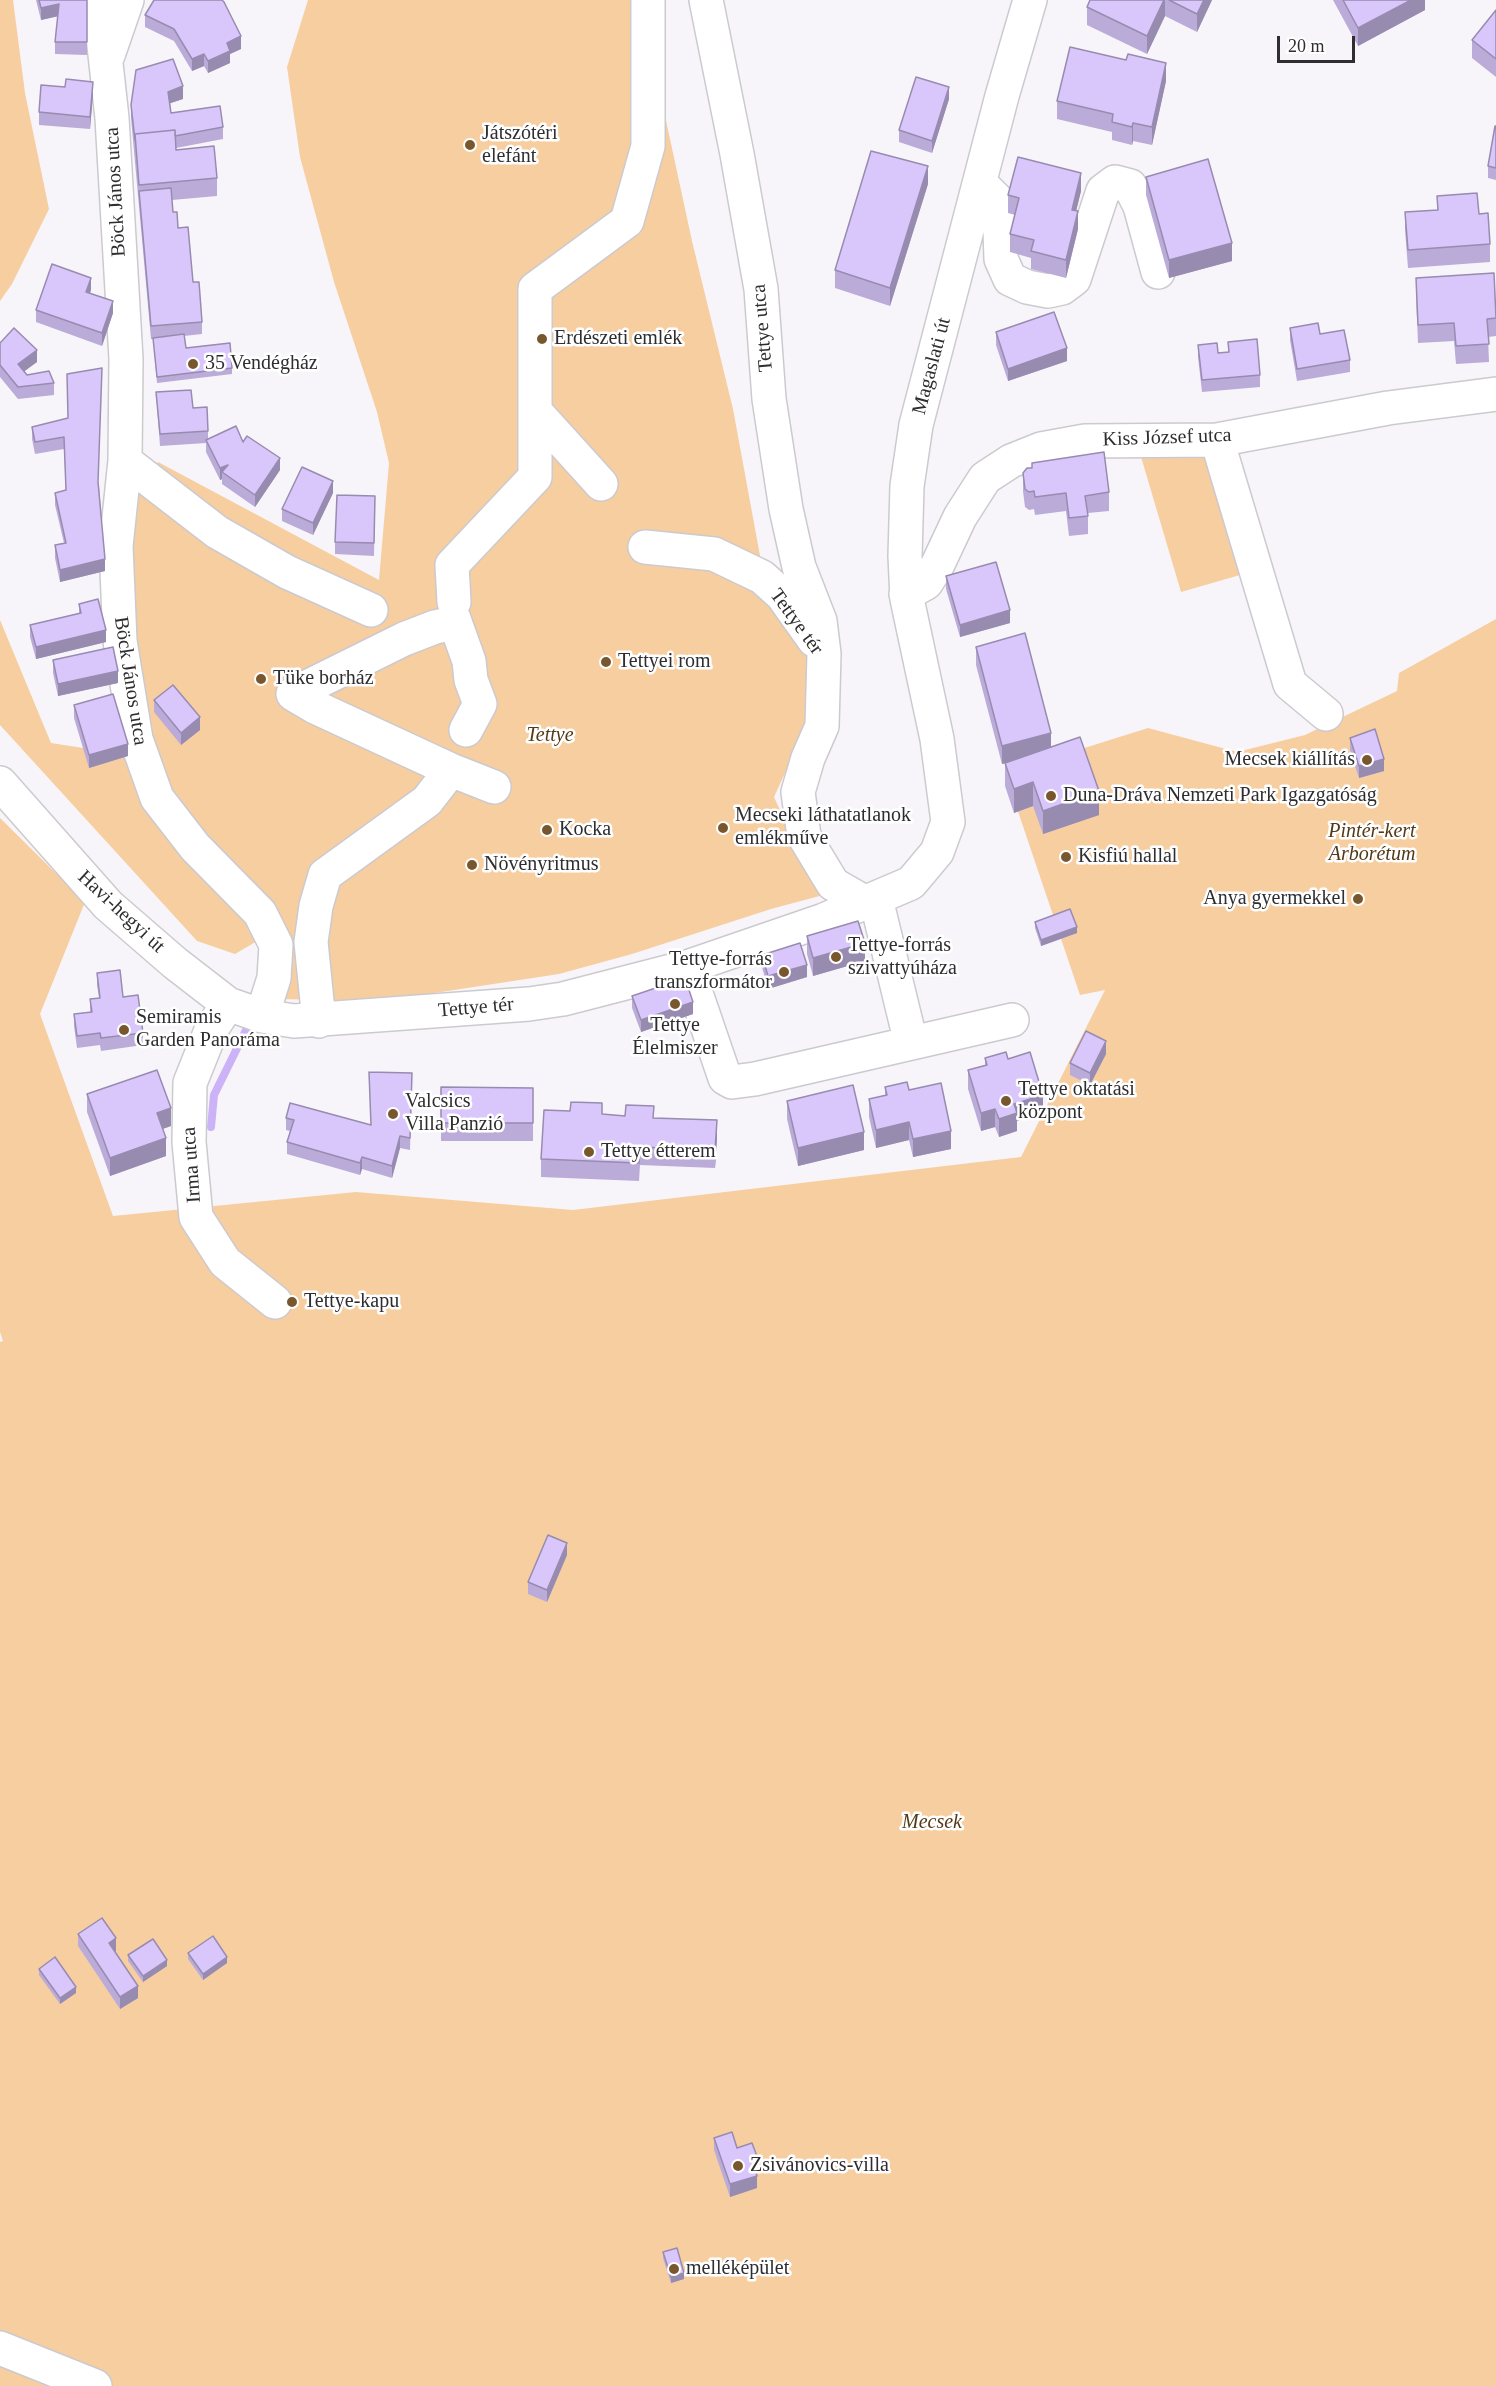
<!DOCTYPE html>
<html>
<head>
<meta charset="utf-8">
<style>
	body { margin:0 }
	#map { position:relative; width:1496px; height:2386px; overflow:hidden; background:#f7f5fa; font-family:"Times New Roman",serif }
	canvas { display:block }
	.scale { position:absolute; left:1277px; top:36px; width:78px; height:27px; box-sizing:border-box; border:3px solid #2e2d2f; border-top:0; padding-left:8px; font-size:18px; line-height:21px; white-space:nowrap; color:#2e2d2f; -webkit-text-stroke:4px #fff; paint-order:stroke }
</style>
</head>
<body>
<div id="map">
<canvas width="1496" height="2386"></canvas>
<div class="scale">20 m</div>
</div>
<script>
const context = document.querySelector('canvas').getContext('2d');
context.lineJoin = 'round';
function fillPath(path, color) {
  context.fillStyle = color;
  context.fill(path, 'evenodd');
}
function toPath(rows) {
  const path = new Path2D();
  for (const r of rows) {
    path.moveTo(r[0], r[1]);
    for (let i = 2; i < r.length; i += 2) path.lineTo(r[i], r[i + 1]);
  }
  return path;
}
function trace(path, color, width, dash) {
  context.strokeStyle = color;
  context.lineWidth = width;
  context.lineCap = dash ? 'butt' : 'round';
  context.setLineDash(dash || []);
  context.stroke(path);
}
function write(font, color, halo, rows, align = 'center') {
  context.font = font + ' "Times New Roman",serif';
  context.lineWidth = 5;
  context.setLineDash([]);
  context.textBaseline = 'middle';
  context.strokeStyle = halo;
  context.fillStyle = color;
  for (const [text, x, y, turn = 0] of rows) {
    context.save();
    context.translate(x, y);
    context.rotate((+turn || 0) * Math.PI / 180);
    context.textAlign = isNaN(turn) ? turn : align;
    if (halo) context.strokeText(text, 0, 0);
    context.fillText(text, 0, 0);
    context.restore();
  }
}
const green = toPath([
	[0,0,13,0,25,93,49,209,12,284,0,301],
	[308,0,640,0,692,241,733,409,763,572,773,613,806,654,811,716,774,797,796,845,827,894,771,909,632,954,559,974,382,1001,276,999,279,923,170,800,139,693,132,598,131,527,136,495,158,462,379,580,389,463,377,412,334,282,300,157,287,67],
	[1139,450,1203,454,1240,575,1181,592],
	[1496,619,1496,2386,0,2386,0,1342,3,1341,0,1332,0,818,85,902,40,1014,113,1216,356,1192,573,1210,1021,1157,1105,990,1080,995,1005,773,1148,728,1237,752,1305,735,1397,691,1399,673],
	[0,620,51,743,122,754,213,882,264,937,235,954,197,941,0,725]
]);
const stream = toPath([
	[211,1127,214,1095,251,1020]
]);
const minor = toPath([
	[99,0,112,118,126,359,125,461,116,546,120,641,136,739,157,798,195,847,260,913,276,945,274,978,262,1016],
	[706,0,737,154,761,289,769,399,786,509,799,567,820,621,824,654,822,726,808,758,798,792,804,836,833,884,866,903],
	[108,55,127,0],
	[980,183,999,202,1001,259,1010,279,1027,287,1048,291,1062,288,1074,279,1103,191,1115,182,1130,186,1140,206,1158,272],
	[535,411,601,484],
	[1217,440,1290,684,1326,714],
	[125,461,217,532,287,572,371,610],
	[645,547,714,554,762,577,782,595,814,640],
	[906,594,926,583,937,566,960,517,985,478,1011,461,1041,449,1085,441,1217,440,1388,408,1496,394],
	[454,602,452,565,535,477,535,289,627,221,648,146,648,0],
	[454,619,469,661,471,680,480,704,466,730],
	[455,623,435,627,404,639,293,694,315,707,451,770,494,787],
	[0,783,108,905,175,963,228,1004,262,1016,294,1021,529,1004,563,999,687,967,824,920,911,883,937,852,948,822,937,739,907,599,905,556,907,486,916,425,1002,96,1030,0],
	[876,899,911,1043],
	[687,967,725,1078,732,1082,755,1079,1012,1020],
	[228,1004,212,1028,190,1083,189,1142,196,1217,225,1262,275,1302],
	[319,1021,311,942,316,906,325,875,427,801,451,770],
	[0,2348,95,2386]
]);
const wall = toPath([
	[36,0,87,0,87,55,55,54,55,42,58,16,41,20],
	[1090,0,1212,0,1197,32,1165,16,1147,54,1087,25,1087,7],
	[1333,0,1425,0,1425,10,1358,46],
	[1496,10,1496,77,1472,58,1472,40],
	[145,15,241,49,230,54,230,63,208,73,204,66,192,71,174,41,145,27],
	[1166,81,1152,145,1133,141,1132,145,1112,140,1112,132,1057,119,1057,101],
	[65,87,93,94,90,129,39,125,39,112],
	[183,99,170,103,171,113,223,127,223,139,176,148,176,150,217,178,217,196,172,200,173,212,193,282,202,322,202,334,184,336,186,348,232,368,232,374,157,383,153,339,151,339,131,118,131,105],
	[949,99,932,153,899,142,899,130],
	[1496,126,1496,180,1488,178,1488,166],
	[1146,177,1232,261,1169,278,1146,195],
	[928,184,890,306,835,288,835,270],
	[1081,191,1076,211,1078,229,1066,278,1031,269,1031,258,1010,252,1010,234,1015,215,1008,213,1008,195],
	[1437,196,1479,214,1490,244,1490,262,1408,268,1405,230,1405,212,1437,210],
	[1416,278,1496,310,1496,336,1488,337,1489,362,1456,364,1454,341,1418,343,1416,296],
	[91,290,90,293,113,313,102,346,36,322,36,310],
	[1290,328,1320,334,1350,360,1350,372,1297,381,1290,340],
	[996,332,1067,361,1008,381,996,345],
	[1228,342,1260,375,1260,387,1202,392,1198,357,1198,345,1218,353,1228,352],
	[0,343,37,362,24,371,27,375,54,383,54,395,18,399,0,377],
	[156,392,193,408,208,431,208,439,243,442,280,470,255,507,222,484,222,479,220,480,206,452,206,443,160,446],
	[68,418,99,485,105,571,60,582,55,558,55,545,64,543,55,505,55,493,66,490,64,449,35,454,32,439,32,427],
	[1032,463,1109,492,1109,511,1088,513,1088,534,1069,536,1066,511,1035,515,1034,509,1029,510,1025,507,1023,491,1023,473,1032,468],
	[333,493,313,535,282,521,282,509],
	[375,496,374,556,335,554,335,542],
	[946,576,1010,623,960,637,946,589],
	[79,604,106,642,36,659,30,637,30,625,79,613],
	[976,647,1051,747,1099,815,1043,834,1033,806,1014,813,1005,786,1005,763,1002,764,976,665],
	[53,660,118,683,58,696,53,673],
	[154,700,200,730,181,745,154,712],
	[74,705,128,756,89,768,74,718],
	[1350,738,1384,771,1359,778,1350,750],
	[1035,922,1077,933,1041,946,1035,928],
	[807,936,865,961,813,976,807,954],
	[762,955,807,977,768,989,762,967],
	[97,973,123,997,143,1033,143,1045,101,1051,100,1045,77,1048,74,1026,74,1014,90,1012,90,999,99,998,97,985],
	[632,996,693,1014,641,1032,632,1008],
	[1106,1054,1090,1085,1070,1075,1070,1063],
	[985,1058,1008,1059,1043,1113,1017,1121,1017,1131,999,1137,995,1127,981,1131,968,1089,968,1070,985,1065],
	[412,1073,410,1150,400,1148,392,1178,362,1169,360,1175,287,1154,287,1142,290,1131,286,1130,286,1118,370,1125],
	[441,1087,533,1088,533,1141,441,1141],
	[885,1087,909,1090,951,1149,913,1157,909,1140,876,1148,869,1117,869,1099,885,1095],
	[87,1094,171,1126,162,1129,166,1156,110,1176,87,1112],
	[787,1101,864,1150,798,1166,787,1119],
	[602,1114,654,1118,717,1138,715,1168,640,1165,639,1181,541,1177,541,1159],
	[567,1555,547,1602,528,1594,528,1582],
	[78,1934,116,1951,115,1951,138,1998,120,2009,78,1946],
	[188,1953,227,1963,203,1980,188,1959],
	[128,1955,167,1966,143,1982,128,1961],
	[39,1969,76,1993,60,2004,39,1975],
	[714,2138,737,2148,758,2172,755,2172,757,2188,730,2197,714,2150],
	[663,2252,684,2279,671,2283,663,2258]
]);
const shadedWall = toPath([
	[1164,0,1165,0,1165,16,1147,54,1147,36],
	[1204,0,1212,0,1197,32,1197,14],
	[1411,0,1425,0,1425,10,1358,46,1358,28],
	[59,4,59,16,41,20,41,8],
	[241,36,241,49,230,54,230,63,208,73,208,61,227,43],
	[204,54,204,66,192,71,192,59],
	[1166,63,1166,81,1152,145,1152,127],
	[93,82,93,94,90,129,90,117],
	[183,86,183,99,168,104,168,92],
	[949,87,949,99,932,153,932,141],
	[1133,123,1133,141,1132,145,1132,127],
	[928,166,928,184,890,306,890,288],
	[1081,173,1081,191,1072,228,1072,210],
	[1078,211,1078,229,1066,278,1066,260],
	[1232,243,1232,261,1169,278,1169,260],
	[91,278,91,290,86,304,86,292],
	[113,301,113,313,102,346,102,333],
	[1067,348,1067,361,1008,381,1008,369],
	[37,350,37,362,18,376,18,364],
	[280,458,280,470,255,507,255,495],
	[228,465,222,472,222,479,220,480,220,468],
	[333,481,333,493,313,535,313,523],
	[105,559,105,571,60,582,60,570],
	[1010,610,1010,623,960,637,960,625],
	[106,630,106,642,36,659,36,647],
	[118,671,118,683,58,696,58,684],
	[200,717,200,730,181,745,181,733],
	[1051,733,1051,751,1002,764,1002,746],
	[128,744,128,756,89,768,89,755],
	[1384,759,1384,771,1359,778,1359,766],
	[1033,782,1033,806,1014,813,1014,789],
	[1099,791,1099,815,1043,834,1043,811],
	[1077,927,1077,933,1041,946,1041,940],
	[865,943,865,961,813,976,813,958],
	[807,965,807,977,768,989,768,976],
	[693,1002,693,1014,641,1032,641,1020],
	[1106,1041,1106,1054,1090,1085,1090,1073],
	[1043,1095,1043,1113,1017,1121,1017,1131,999,1137,999,1119,1014,1104],
	[171,1108,171,1126,157,1131,157,1113],
	[995,1109,995,1127,981,1131,981,1113],
	[717,1120,717,1138,715,1168,715,1150],
	[909,1122,909,1140,876,1148,876,1130],
	[951,1131,951,1149,913,1157,913,1139],
	[864,1132,864,1150,798,1166,798,1148],
	[400,1136,400,1148,392,1178,392,1166],
	[166,1138,166,1156,110,1176,110,1158],
	[362,1157,362,1169,360,1175,360,1163],
	[567,1543,567,1555,547,1602,547,1590],
	[116,1938,116,1951,109,1955,109,1943],
	[227,1957,227,1963,203,1980,203,1974],
	[167,1960,167,1966,143,1982,143,1976],
	[138,1986,138,1998,120,2009,120,1997],
	[76,1987,76,1993,60,2004,60,1998],
	[758,2159,758,2172,752,2173,752,2161],
	[757,2176,757,2188,730,2197,730,2184],
	[684,2273,684,2279,671,2283,671,2277]
]);
const building = toPath([
	[39,0,87,0,87,42,55,42,59,4,41,8,39,0],
	[154,0,222,0,224,2,241,36,227,43,230,51,208,61,204,54,192,59,174,29,145,15,154,0],
	[1090,0,1164,0,1147,36,1087,7,1090,0],
	[1169,0,1204,0,1197,14,1169,0],
	[1343,0,1411,0,1358,28,1343,0],
	[1496,10,1496,59,1472,40,1496,10],
	[1070,47,1126,60,1128,54,1166,63,1152,127,1133,123,1132,127,1112,122,1113,114,1057,101,1070,47],
	[173,59,183,86,168,92,171,113,220,106,223,127,175,136,175,130,135,134,135,140,131,105,136,70,173,59],
	[916,77,949,87,932,141,899,130,916,77],
	[66,79,93,82,90,117,39,112,41,85,65,87,66,79],
	[1495,126,1496,126,1496,168,1488,166,1495,126],
	[175,130,176,150,214,146,217,178,139,185,135,134,175,130],
	[871,151,928,166,890,288,835,270,871,151],
	[1018,157,1081,173,1072,210,1078,211,1066,260,1031,251,1034,240,1010,234,1019,198,1008,195,1018,157],
	[1208,159,1232,243,1169,260,1146,177,1208,159],
	[171,188,173,212,177,212,178,228,188,227,193,282,199,282,202,322,151,326,139,191,171,188],
	[1477,193,1479,214,1488,213,1490,244,1408,250,1405,212,1438,210,1437,196,1477,193],
	[52,264,91,278,86,292,113,301,102,333,36,310,52,264],
	[1494,273,1496,318,1487,319,1489,344,1456,346,1454,323,1418,325,1416,278,1494,273],
	[1054,312,1067,348,1008,369,996,332,1054,312],
	[1318,323,1320,334,1344,330,1350,360,1297,369,1290,328,1318,323],
	[14,328,37,350,18,364,27,375,49,371,54,383,18,387,0,365,0,343,14,328],
	[184,334,186,348,230,343,232,368,157,377,153,338,184,334],
	[1257,339,1260,375,1202,380,1198,345,1217,343,1218,353,1229,352,1228,342,1257,339],
	[102,368,98,482,105,559,60,570,55,545,66,543,55,493,66,490,64,437,35,442,32,427,68,418,67,374,102,368],
	[191,390,193,408,207,407,208,431,160,434,156,392,191,390],
	[236,426,243,442,247,436,280,458,255,495,222,472,228,465,220,468,206,440,236,426],
	[1104,452,1109,492,1085,496,1088,516,1069,518,1066,493,1035,497,1034,491,1029,492,1025,489,1023,473,1027,468,1032,468,1032,463,1104,452],
	[302,467,333,481,313,523,282,509,302,467],
	[337,495,375,496,374,543,335,542,337,495],
	[996,562,1010,610,960,625,946,576,996,562],
	[98,599,106,630,36,647,30,625,81,613,79,604,98,599],
	[1025,633,1051,733,1002,746,976,647,1025,633],
	[113,647,118,671,58,684,53,660,113,647],
	[173,685,200,717,181,733,154,700,173,685],
	[113,694,128,744,89,755,74,705,113,694],
	[1375,729,1384,759,1359,766,1350,738,1375,729],
	[1080,737,1099,791,1043,811,1033,782,1014,789,1005,763,1080,737],
	[1070,909,1077,927,1041,940,1035,922,1070,909],
	[858,921,865,943,813,958,807,936,858,921],
	[800,943,807,965,768,976,762,955,800,943],
	[120,970,123,997,138,995,143,1033,101,1038,100,1033,77,1036,74,1014,92,1012,90,999,100,998,97,973,120,970],
	[685,978,693,1002,641,1020,632,996,685,978],
	[1086,1031,1106,1041,1090,1073,1070,1063,1086,1031],
	[1006,1052,1008,1059,1030,1052,1043,1095,1014,1104,1017,1113,999,1119,995,1109,981,1113,968,1070,987,1065,985,1058,1006,1052],
	[157,1070,171,1108,157,1113,166,1138,110,1158,87,1094,157,1070],
	[369,1072,412,1073,410,1138,400,1136,392,1166,362,1157,360,1163,287,1142,294,1120,286,1118,290,1103,371,1125,369,1072],
	[907,1082,909,1090,941,1083,951,1131,913,1139,909,1122,876,1130,869,1099,887,1095,885,1087,907,1082],
	[853,1085,864,1132,798,1148,787,1101,853,1085],
	[441,1087,533,1088,533,1123,441,1123,441,1087],
	[571,1102,602,1103,602,1114,625,1116,626,1105,654,1106,653,1118,717,1120,715,1150,640,1147,639,1163,541,1159,544,1110,570,1111,571,1102],
	[548,1535,567,1543,547,1590,528,1582,548,1535],
	[102,1918,116,1938,109,1943,138,1986,120,1997,78,1934,102,1918],
	[213,1936,227,1957,203,1974,188,1953,213,1936],
	[153,1939,167,1960,143,1976,128,1955,153,1939],
	[55,1957,76,1987,60,1998,39,1969,55,1957],
	[732,2132,737,2148,752,2143,758,2159,752,2161,757,2176,730,2184,714,2138,732,2132],
	[677,2248,684,2273,671,2277,663,2252,677,2248]
]);
const markers = [
	[470,145,6,"#78572e"],
	[542,339,6,"#78572e"],
	[193,364,6,"#78572e"],
	[606,662,6,"#78572e"],
	[261,679,6,"#78572e"],
	[1367,760,6,"#78572e"],
	[1051,796,6,"#78572e"],
	[723,828,6,"#78572e"],
	[547,830,6,"#78572e"],
	[1066,857,6,"#78572e"],
	[472,865,6,"#78572e"],
	[1358,899,6,"#78572e"],
	[836,957,6,"#78572e"],
	[784,972,6,"#78572e"],
	[675,1004,6,"#78572e"],
	[124,1030,6,"#78572e"],
	[1006,1101,6,"#78572e"],
	[393,1114,6,"#78572e"],
	[589,1152,6,"#78572e"],
	[292,1302,6,"#78572e"],
	[738,2166,6,"#78572e"],
	[674,2269,6,"#78572e"]
];
const poiNames = [
	["Játszótéri",482,134],
	["elefánt",482,157],
	["Erdészeti emlék",554,339],
	["35 Vendégház",205,364],
	["Tettyei rom",618,662],
	["Tüke borház",273,679],
	["Mecsek kiállítás",1355,760,"right"],
	["Duna-Dráva Nemzeti Park Igazgatóság",1063,796],
	["Mecseki láthatatlanok",735,816],
	["emlékműve",735,839],
	["Kocka",559,830],
	["Kisfiú hallal",1078,857],
	["Növényritmus",484,865],
	["Anya gyermekkel",1346,899,"right"],
	["Tettye-forrás",848,946],
	["szivattyúháza",848,969],
	["Tettye-forrás",772,960,"right"],
	["transzformátor",772,983,"right"],
	["Semiramis",136,1018],
	["Garden Panoráma",136,1041],
	["Tettye",675,1026,"center"],
	["Élelmiszer",675,1049,"center"],
	["Tettye oktatási",1018,1090],
	["központ",1018,1113],
	["Valcsics",405,1102],
	["Villa Panzió",405,1125],
	["Tettye étterem",601,1152],
	["Tettye-kapu",304,1302],
	["Zsivánovics-villa",750,2166],
	["melléképület",686,2269]
];
const streetNames = [
	["Böck János utca",116,192,-93],
	["Tettye utca",763,328,-95],
	["Magaslati út",932,366,-75],
	["Kiss József utca",1167,438,-2],
	["Tettye tér",796,622,54],
	["Böck János utca",130,681,81],
	["Havi-hegyi út",121,912,43],
	["Tettye tér",476,1008,-5],
	["Irma utca",192,1165,-94]
];
const parkNames = [
	["Tettye",550,736],
	["Pintér-kert",1372,832],
	["Arborétum",1372,855],
	["Mecsek",932,1823]
];
fillPath(green, '#f6cea0');
trace(stream, '#ccb3f8', 8);
trace(minor, '#cccacf', 36);
trace(minor, '#fff', 33);
fillPath(wall, '#bbabd9');
fillPath(shadedWall, '#988bb0');
fillPath(building, '#d9c7fc');
trace(building, '#988bb0', 1.5);
for (const [x, y, r, color] of markers) {
  const dot = new Path2D();
  dot.arc(x, y, r, 0, 2 * Math.PI);
  context.fillStyle = color;
  context.fill(dot);
  trace(dot, '#fff', 2);
}
write('20px', '#2e2d2f', '#fff', poiNames, 'left');
write('20px', '#2e2d2f', '#fff', streetNames);
write('italic 20px', '#543917', '#fff', parkNames);
</script>
</body>
</html>
